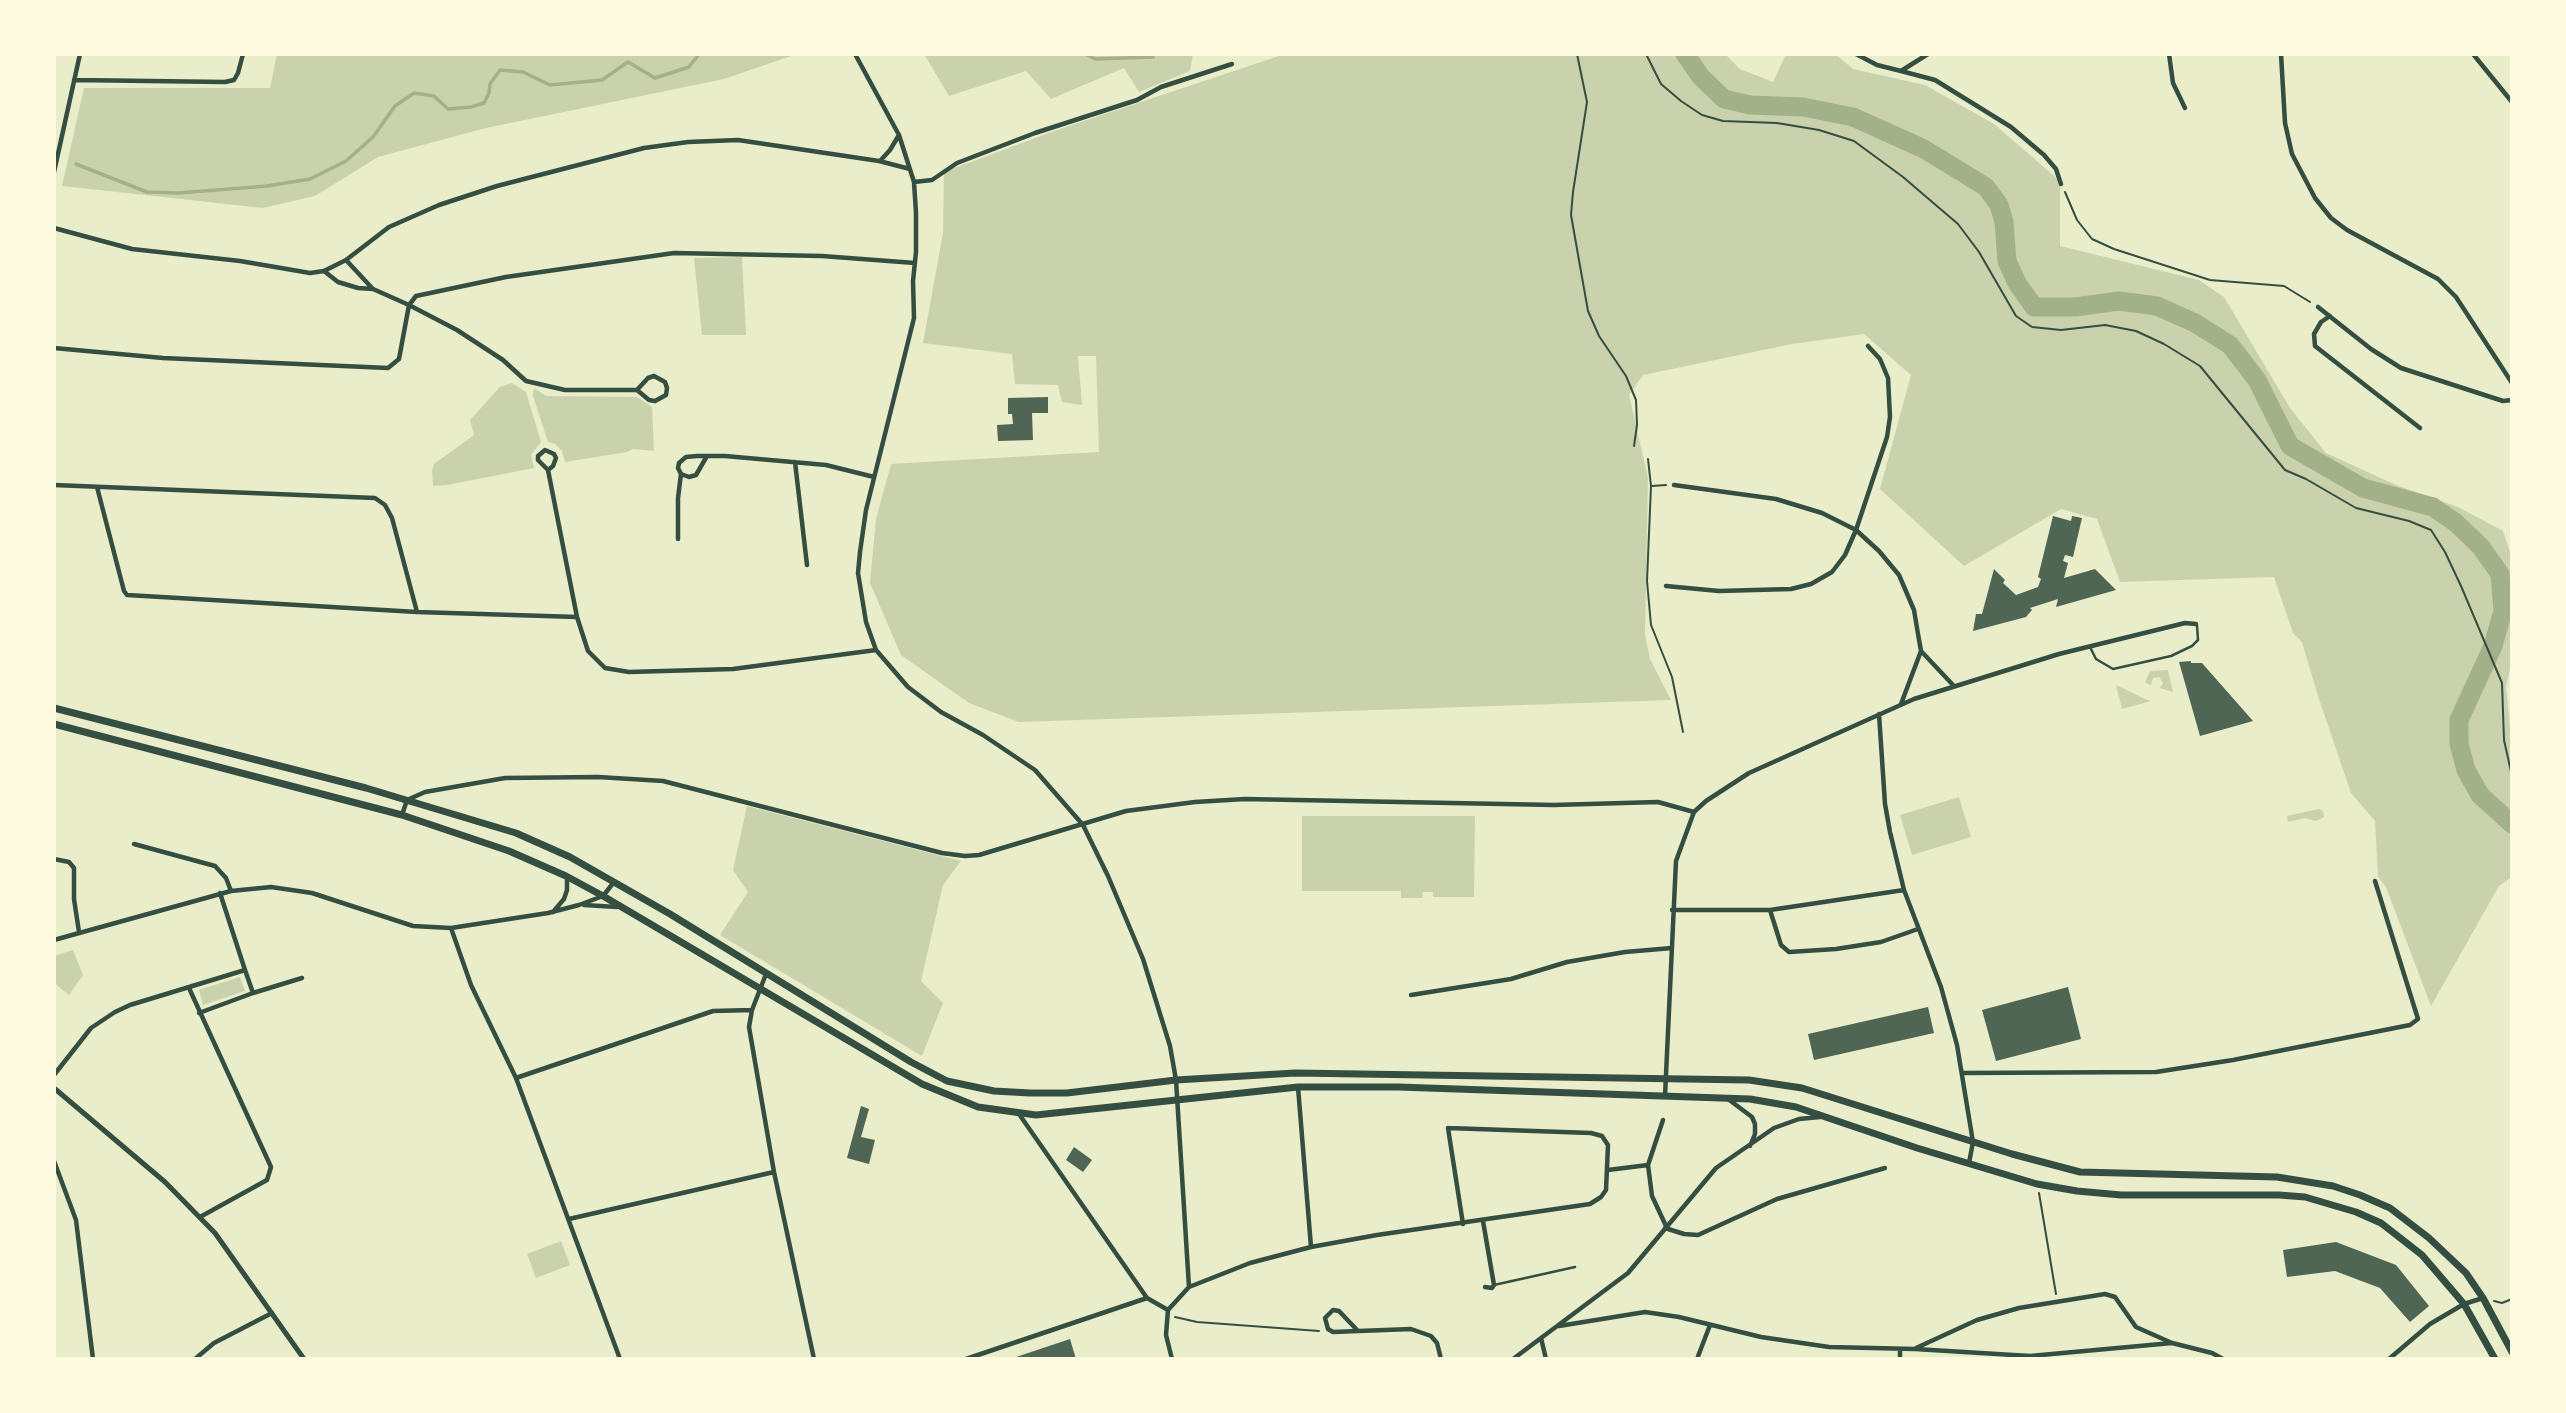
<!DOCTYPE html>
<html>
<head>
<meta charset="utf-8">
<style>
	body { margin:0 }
	#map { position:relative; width:2566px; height:1413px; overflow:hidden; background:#e9edc9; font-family:"Varela Round",sans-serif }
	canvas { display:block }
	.frame { position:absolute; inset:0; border:56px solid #fefae0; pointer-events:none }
</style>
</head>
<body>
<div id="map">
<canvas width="2566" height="1413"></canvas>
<div class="frame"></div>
</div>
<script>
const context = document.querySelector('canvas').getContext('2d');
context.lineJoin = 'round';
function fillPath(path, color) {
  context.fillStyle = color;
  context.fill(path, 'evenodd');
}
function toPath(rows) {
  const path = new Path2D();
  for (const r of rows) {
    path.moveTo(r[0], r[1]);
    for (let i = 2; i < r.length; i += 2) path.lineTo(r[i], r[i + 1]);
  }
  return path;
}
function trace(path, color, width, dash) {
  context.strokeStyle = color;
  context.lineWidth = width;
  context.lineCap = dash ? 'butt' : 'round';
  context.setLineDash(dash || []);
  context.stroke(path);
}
const green = toPath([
	[277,54,797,54,724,79,486,128,378,157,315,196,263,208,62,186,84,88,270,88],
	[924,54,1193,54,1190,71,1139,92,1124,68,1051,99,1026,71,949,96],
	[1285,54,1725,54,1740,69,1773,82,1786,54,1835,54,1853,69,1925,85,1994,124,2060,181,2060,246,2199,280,2224,297,2290,408,2326,453,2396,485,2458,507,2503,531,2512,558,2512,660,2506,687,2512,746,2512,877,2499,886,2431,1006,2386,887,2378,877,2375,821,2351,793,2318,696,2302,642,2293,633,2274,577,2120,582,2097,519,2061,509,1964,566,1880,489,1911,375,1864,334,1792,344,1643,375,1629,395,1648,478,1645,635,1650,659,1671,700,1019,722,969,703,901,655,870,583,876,519,891,464,1099,452,1096,356,1078,356,1082,405,1062,402,1058,385,1015,384,1012,354,923,343,943,233,944,172,1057,130],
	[742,257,746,335,702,335,694,258],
	[512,383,526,392,541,442,531,455,534,468,447,485,433,486,432,471,434,464,474,435,470,420,500,387],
	[534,388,546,396,637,397,652,407,654,451,633,449,627,452,565,462,562,451,555,444,548,442,533,396],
	[2168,670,2173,692,2160,688,2163,683,2159,677,2153,678,2151,685,2145,683,2150,671],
	[2116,685,2145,699,2151,701,2122,709],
	[1959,797,1971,837,1912,855,1900,815],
	[747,806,961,861,943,885,921,981,943,1003,922,1056,720,935,748,892,733,870],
	[2319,809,2323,811,2324,817,2316,821,2305,818,2288,822,2287,816],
	[1302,816,1475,816,1474,897,1433,897,1433,892,1423,892,1422,898,1401,898,1401,891,1302,891],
	[73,950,83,975,69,995,54,983,54,956],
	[240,977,245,991,203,1005,199,990],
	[561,1241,570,1265,536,1278,527,1254]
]);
const stream = toPath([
	[1086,54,1095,59,1153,57,1154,54],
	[76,164,147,192,178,193,267,186,310,179,346,161,373,137,395,106,414,93,434,96,448,109,471,107,484,103,489,93,490,84,500,70,523,72,550,85,602,80,628,62,655,78,689,67,699,54]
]);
const river = toPath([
	[1685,54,1701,77,1724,99,1750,105,1803,107,1853,117,1924,149,1986,187,1999,205,2004,222,2007,261,2017,283,2034,307,2075,307,2119,301,2157,306,2195,323,2230,345,2257,380,2290,446,2363,488,2433,507,2456,523,2481,547,2500,574,2503,611,2493,646,2459,720,2459,744,2466,770,2480,795,2512,824]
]);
const building = toPath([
	[1048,397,1048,413,1032,413,1033,440,998,441,997,425,1013,424,1012,414,1008,414,1008,398],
	[2053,516,2071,521,2072,516,2082,518,2073,557,2065,555,2063,561,2068,563,2064,578,2095,569,2116,590,2056,607,2058,599,2030,608,2032,610,2026,617,1973,631,1976,614,1982,614,1994,569,2005,580,2003,583,2016,595,2038,587,2041,579,2038,577],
	[2191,661,2191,663,2202,663,2253,721,2200,736,2179,662],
	[2068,987,2081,1039,1996,1061,1982,1010],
	[1928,1007,1934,1033,1814,1060,1808,1034],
	[861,1106,869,1109,861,1137,875,1140,869,1164,847,1158],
	[1074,1147,1092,1160,1083,1172,1066,1160],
	[2336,1242,2396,1265,2429,1306,2410,1322,2380,1288,2335,1271,2287,1277,2283,1250],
	[1070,1339,1076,1359,1013,1359,1013,1358]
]);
const path = toPath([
	[1577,54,1587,102,1573,192,1571,215,1588,311,1599,336,1626,376,1636,400,1637,425,1634,446],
	[1646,54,1661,84,1681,101,1702,115,1723,121,1777,123,1819,130,1854,141,1903,177,1958,224,1979,252,2016,316,2032,327,2061,330,2105,325,2136,331,2164,344,2200,366,2285,470,2306,479,2356,508,2409,521,2431,530,2445,552,2461,586,2502,683,2504,740,2512,776],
	[2065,192,2077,220,2092,239,2114,249,2210,280,2284,286,2310,302],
	[1648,459,1651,486,1647,581,1651,625,1672,677,1683,732],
	[1652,486,1666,485],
	[2039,1193,2056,1294],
	[2494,1301,2502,1303,2512,1299],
	[1175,1317,1197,1322,1319,1331]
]);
const service = toPath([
	[2090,647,2096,659,2113,669,2171,656,2192,646,2198,640,2197,625],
	[1494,1285,1575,1267]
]);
const minor = toPath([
	[855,54,899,135,914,182,916,213,916,252,913,281,914,318,866,510,860,552,858,573,866,622,876,650,908,687,941,712,983,735,1035,770,1083,825,1108,876,1143,959,1170,1046,1176,1080,1189,1287],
	[1856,54,1877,65,1901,71,1928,54],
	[2169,54,2173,83,2185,108],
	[2281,54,2285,123,2292,154,2315,198,2331,218,2347,230,2438,279,2456,297,2512,383],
	[2473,54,2512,102],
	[1901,71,1935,80,2011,127,2044,155,2056,169,2061,184],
	[74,80,225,82,234,80,238,73,243,54],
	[880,161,890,150,899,135],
	[54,172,80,54],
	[914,182,932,180,957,163,1035,133,1137,100,1161,87,1232,64],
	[54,228,132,249,240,261,310,273,324,271,346,260,389,227,439,205,497,186,644,148,688,142,738,140,879,161,910,169],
	[346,260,372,288],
	[324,271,338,282,358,288,373,289,409,305,457,330,503,360,526,381,565,390,637,390,649,400,655,401,666,395,667,388,665,382,654,376,648,378,637,390],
	[2318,307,2371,349,2401,368,2503,401,2512,400],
	[2330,316,2321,322,2314,334,2315,346,2420,428],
	[54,348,163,358,388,368,399,359,409,305,416,296,506,277,674,253,822,256,915,263],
	[707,456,696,475,689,477,681,474,678,468,679,463,686,457,697,456,725,456,826,465,874,477],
	[795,462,807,565],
	[548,470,553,466,556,458,554,454,545,450,538,456,538,460,548,470,577,617,588,651,605,668,629,672,733,669,876,650],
	[54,485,375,498,385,505,392,518,417,612],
	[1674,485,1776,499,1822,513,1856,530,1879,551,1899,575,1914,610,1918,634,1921,651,1901,704],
	[97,487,124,591,127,595,417,612,577,617],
	[678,539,678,498,681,474],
	[1666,586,1719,591,1791,589,1811,584,1832,572,1845,555,1856,530,1887,437,1890,417,1888,378,1880,359,1868,346],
	[1921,651,1953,685],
	[1879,714,1885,804,1890,832,1904,890,1941,987,1957,1045,1973,1142,1969,1163],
	[402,815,407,800,425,792,505,778,598,777,663,781,942,853,965,856,979,855,1126,811,1195,802,1245,799,1554,805,1658,802,1694,812],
	[134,844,215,866,226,878,231,891],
	[54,859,69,862,74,868,74,899,79,932],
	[220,893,245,970],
	[584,905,617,907],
	[1672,910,1770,910,1904,890],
	[1770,910,1781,945,1789,952,1836,949,1881,942,1918,929],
	[553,912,564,899,567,890,567,876],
	[451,928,471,985,516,1078,620,1359],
	[54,940,231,891,271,887,312,893,413,926,451,928,548,913,579,905,603,896,614,882],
	[766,974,752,1010,749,1027,774,1172,814,1359],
	[189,988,271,1167,267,1180,200,1217],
	[253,993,302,978],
	[1411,995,1511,979,1567,962,1625,952,1672,948],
	[1962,1073,2156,1072,2233,1060,2410,1025,2418,1019,2375,881],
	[54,1075,91,1028,115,1012,130,1005,245,970,253,993,199,1013],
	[516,1078,713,1011,752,1010],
	[1298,1087,1311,1247],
	[1665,1096,1676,861,1694,812,1706,801,1749,773,1914,699,2059,654,2185,623,2196,624],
	[1728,1099,1752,1117,1755,1124,1755,1134,1750,1146],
	[1019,1114,1147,1298,1168,1310],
	[1663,1120,1648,1165,1652,1196,1666,1226],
	[1448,1128,1463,1224],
	[54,1161,76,1220,93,1359],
	[1608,1170,1648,1165],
	[569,1219,774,1172],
	[1483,1221,1494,1285,1492,1288,1485,1287],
	[1665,1228,1684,1234,1698,1235,1777,1199,1885,1168],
	[1168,1310,1189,1287,1250,1263,1311,1247,1377,1235,1590,1204,1601,1197,1606,1190,1608,1145,1602,1136,1591,1133,1448,1128],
	[1168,1310,1166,1335,1172,1359],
	[1559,1326,1645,1312,1679,1317,1761,1337,1829,1347,1915,1349,2030,1356,2172,1343],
	[1358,1331,1339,1311,1333,1310,1325,1318,1328,1329,1333,1332,1411,1329,1431,1336,1437,1343,1441,1359],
	[1541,1338,1546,1359],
	[1916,1348,1977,1320,2019,1308,2105,1294,2115,1297,2136,1327,2172,1343,2212,1353,2223,1359],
	[195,1359,214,1343,272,1313],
	[966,1359,1147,1298],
	[1513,1359,1628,1273,1716,1168,1774,1128,1799,1119,1820,1117],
	[1697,1359,1710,1325],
	[1900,1359,1900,1349],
	[2389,1359,2430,1324,2464,1304,2483,1298]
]);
const tertiary = toPath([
	[54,1088,165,1182,215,1233,304,1359]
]);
const primary = toPath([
	[54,708,366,788,516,833,570,857,670,914,911,1062,947,1081,994,1091,1030,1093,1067,1093,1176,1080,1295,1073,1749,1080,1802,1088,2012,1154,2080,1172,2277,1177,2333,1186,2360,1195,2390,1208,2429,1238,2466,1273,2483,1298,2512,1352],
	[54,724,402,815,509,851,566,876,603,896,922,1084,978,1107,1036,1115,1298,1087,1398,1087,1750,1099,1796,1107,1917,1148,2037,1184,2077,1191,2121,1195,2279,1195,2305,1197,2356,1212,2381,1223,2422,1255,2464,1304,2495,1359]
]);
fillPath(green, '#cad2ad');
trace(stream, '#a3b18a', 3.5);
trace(river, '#a3b18a', 19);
fillPath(building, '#4f6655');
trace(path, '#344e41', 2);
trace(service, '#344e41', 2.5);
trace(minor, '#344e41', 4.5);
trace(tertiary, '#344e41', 5);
trace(primary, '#344e41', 7);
</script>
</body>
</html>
